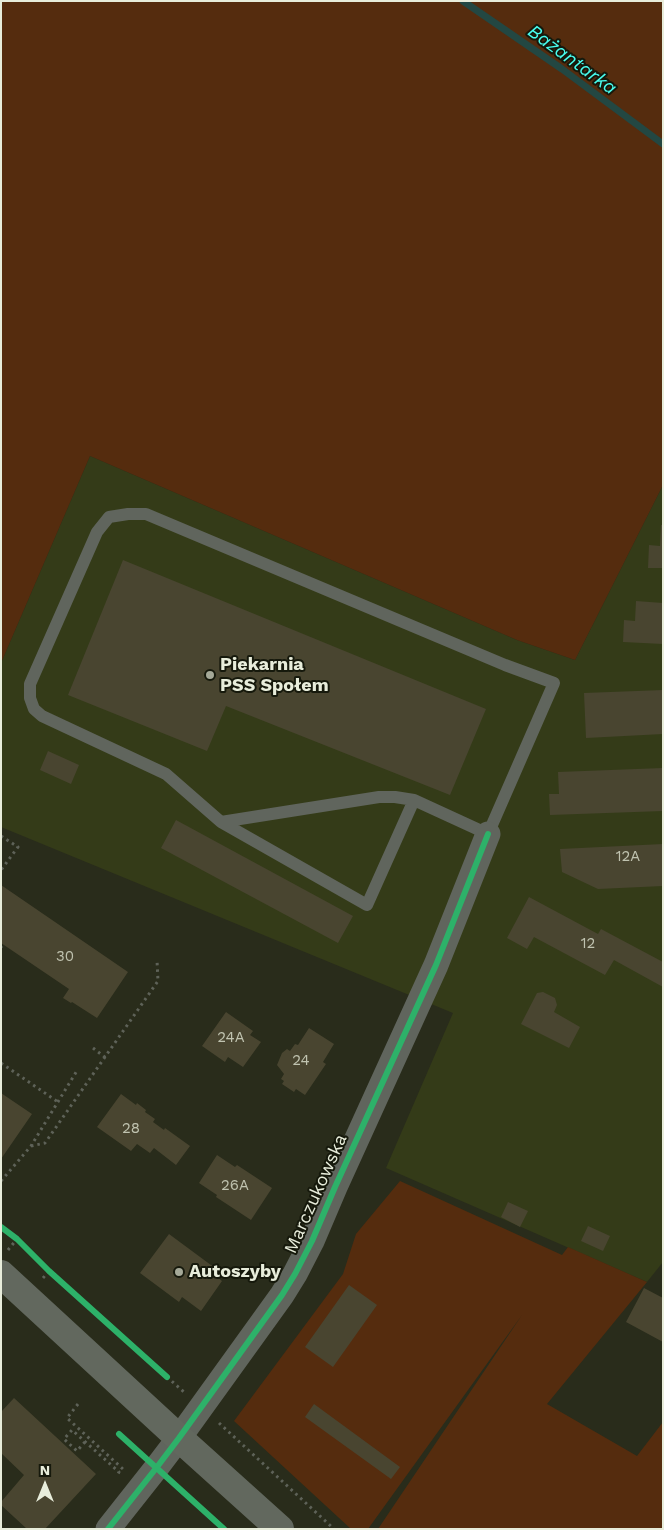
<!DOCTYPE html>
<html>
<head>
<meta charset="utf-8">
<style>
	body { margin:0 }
	#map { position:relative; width:664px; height:1530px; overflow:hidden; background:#292c1b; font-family:"Work Sans",sans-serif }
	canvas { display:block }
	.frame { position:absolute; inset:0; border:2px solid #e8eddb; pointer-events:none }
	.north { position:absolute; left:20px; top:1460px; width:50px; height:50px; -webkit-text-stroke:4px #16190c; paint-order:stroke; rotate:0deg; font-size:14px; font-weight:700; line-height:20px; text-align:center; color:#e8eddb }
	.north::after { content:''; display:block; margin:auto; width:18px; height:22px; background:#e8eddb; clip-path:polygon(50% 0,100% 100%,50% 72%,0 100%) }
</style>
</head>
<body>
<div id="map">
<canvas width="664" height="1530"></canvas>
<div class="frame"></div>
<div class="north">N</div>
</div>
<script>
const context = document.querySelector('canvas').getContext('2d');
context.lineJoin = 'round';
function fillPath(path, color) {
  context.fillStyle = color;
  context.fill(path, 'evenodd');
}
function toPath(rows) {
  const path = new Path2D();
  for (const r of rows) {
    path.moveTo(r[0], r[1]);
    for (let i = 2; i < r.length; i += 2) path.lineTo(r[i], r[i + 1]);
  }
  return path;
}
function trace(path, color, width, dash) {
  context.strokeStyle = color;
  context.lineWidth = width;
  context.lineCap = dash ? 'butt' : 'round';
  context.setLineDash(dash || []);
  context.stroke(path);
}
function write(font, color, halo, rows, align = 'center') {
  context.font = font + ' "Work Sans",sans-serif';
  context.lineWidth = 4;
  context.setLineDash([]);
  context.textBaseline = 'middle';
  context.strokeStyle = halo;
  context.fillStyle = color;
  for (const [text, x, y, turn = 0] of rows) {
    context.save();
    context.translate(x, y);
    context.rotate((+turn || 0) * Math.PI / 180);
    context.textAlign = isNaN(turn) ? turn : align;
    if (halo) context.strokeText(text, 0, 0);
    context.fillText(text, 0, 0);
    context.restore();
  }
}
const built = toPath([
	[90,456,517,640,575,660,663,485,663,1262,647,1282,386,1168,453,1013,1,827,1,663]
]);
const green = toPath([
	[1,1,663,1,663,485,575,660,517,640,90,456,1,663],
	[400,1181,562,1255,568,1247,647,1282,547,1404,637,1456,663,1422,663,1529,378,1529,522,1315,368,1529,351,1529,234,1421,343,1274,356,1234]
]);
const stream = toPath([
	[463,1,562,69,663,144]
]);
const building = toPath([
	[661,525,663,525,663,568,648,568,649,545,660,546],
	[123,560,486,709,450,795,226,706,207,751,68,695],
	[636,601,663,603,663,644,623,642,624,620,635,621],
	[663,690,663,734,586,738,584,693],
	[48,751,79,765,71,784,40,770],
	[663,768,663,811,550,815,549,794,559,794,558,772],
	[176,820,353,916,338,943,161,848],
	[663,844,663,886,598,889,562,872,560,849],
	[1,885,128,972,97,1018,72,1002,71,1003,63,998,69,989,1,943],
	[529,897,598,934,601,929,663,962,663,987,614,960,605,975,534,937,527,949,507,938],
	[543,992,555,998,557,1005,554,1012,580,1027,569,1048,521,1024,537,993],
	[226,1012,253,1031,250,1035,261,1042,243,1067,228,1057,225,1062,202,1046],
	[309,1028,334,1044,323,1062,326,1064,305,1095,296,1089,294,1092,282,1084,284,1081,281,1079,284,1074,277,1065,282,1053,287,1049,290,1051,295,1044,298,1045],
	[1,1093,32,1114,1,1159],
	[121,1094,136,1105,137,1103,146,1110,145,1112,155,1119,153,1122,164,1130,165,1128,190,1146,176,1165,154,1148,150,1153,137,1144,131,1151,97,1127],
	[217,1155,235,1167,237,1165,272,1188,251,1220,216,1197,217,1195,199,1183],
	[508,1202,528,1211,520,1227,501,1217],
	[588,1226,610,1236,603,1251,581,1241],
	[169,1234,219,1271,215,1275,222,1281,201,1311,182,1297,179,1302,140,1273],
	[349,1285,377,1305,333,1367,305,1347],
	[644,1288,663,1298,663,1342,626,1322],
	[14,1398,96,1474,45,1529,27,1529,1,1505,1,1502,24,1475,1,1453,1,1412],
	[314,1404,400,1467,391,1479,305,1417]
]);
const path = toPath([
	[1,836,18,847,1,870],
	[1,947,2,946],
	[93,1048,106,1058],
	[1,1063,58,1102],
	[31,1146,45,1143,158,981,157,960],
	[1,1181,31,1146,78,1069],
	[8,1250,17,1239],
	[43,1278,49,1271],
	[167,1377,184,1392],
	[78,1404,67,1418,124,1470],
	[219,1423,334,1529],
	[85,1442,77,1451,64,1439,72,1430,119,1472,118,1474]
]);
const lane = toPath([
	[128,514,146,514,505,665,554,683,488,834,414,800,395,797,379,797,221,822,166,774,42,716,34,709,30,698,30,684,97,532,109,517,128,514],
	[221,822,367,905,414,800]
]);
const street = toPath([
	[108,1529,157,1467,179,1438,282,1295,295,1274,312,1241,335,1187,436,965,488,834]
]);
const secondary = toPath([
	[1,1274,179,1438,280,1529]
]);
const cycleway = toPath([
	[1,1227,17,1239,49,1271,167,1377],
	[119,1434,224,1529],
	[108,1529,157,1467,179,1438,282,1295,295,1274,312,1241,335,1187,436,965,488,834]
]);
const markers = [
	[210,675,5,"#a5a998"],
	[179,1272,5,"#a5a998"]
];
const numberNames = [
	["12A",628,857],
	["12",588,944],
	["30",65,957],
	["24A",231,1038],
	["24",301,1061],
	["28",131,1129],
	["26A",235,1186]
];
const poiNames = [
	["Piekarnia",220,665],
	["PSS Społem",220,686],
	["Autoszyby",189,1272]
];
const streetNames = [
	["Marczukowska",316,1194,-66]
];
const waterNames = [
	["Bażantarka",572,60,36]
];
fillPath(built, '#343b18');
fillPath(green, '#552c0e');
trace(stream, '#234742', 7);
fillPath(building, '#494530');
trace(path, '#5e6258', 3, [2.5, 4]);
trace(lane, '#60655d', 12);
trace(street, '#60655d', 25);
trace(secondary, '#62685e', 28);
trace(cycleway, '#2db169', 6);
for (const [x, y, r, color] of markers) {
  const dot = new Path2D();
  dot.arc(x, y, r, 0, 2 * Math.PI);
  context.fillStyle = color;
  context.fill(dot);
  trace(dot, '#16190c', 2);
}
write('15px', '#c0c3b0', null, numberNames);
write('bold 18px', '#e8eddb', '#16190c', poiNames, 'left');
write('18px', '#e8eddb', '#16190c', streetNames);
write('italic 19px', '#48fdef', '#16190c', waterNames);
</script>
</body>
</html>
